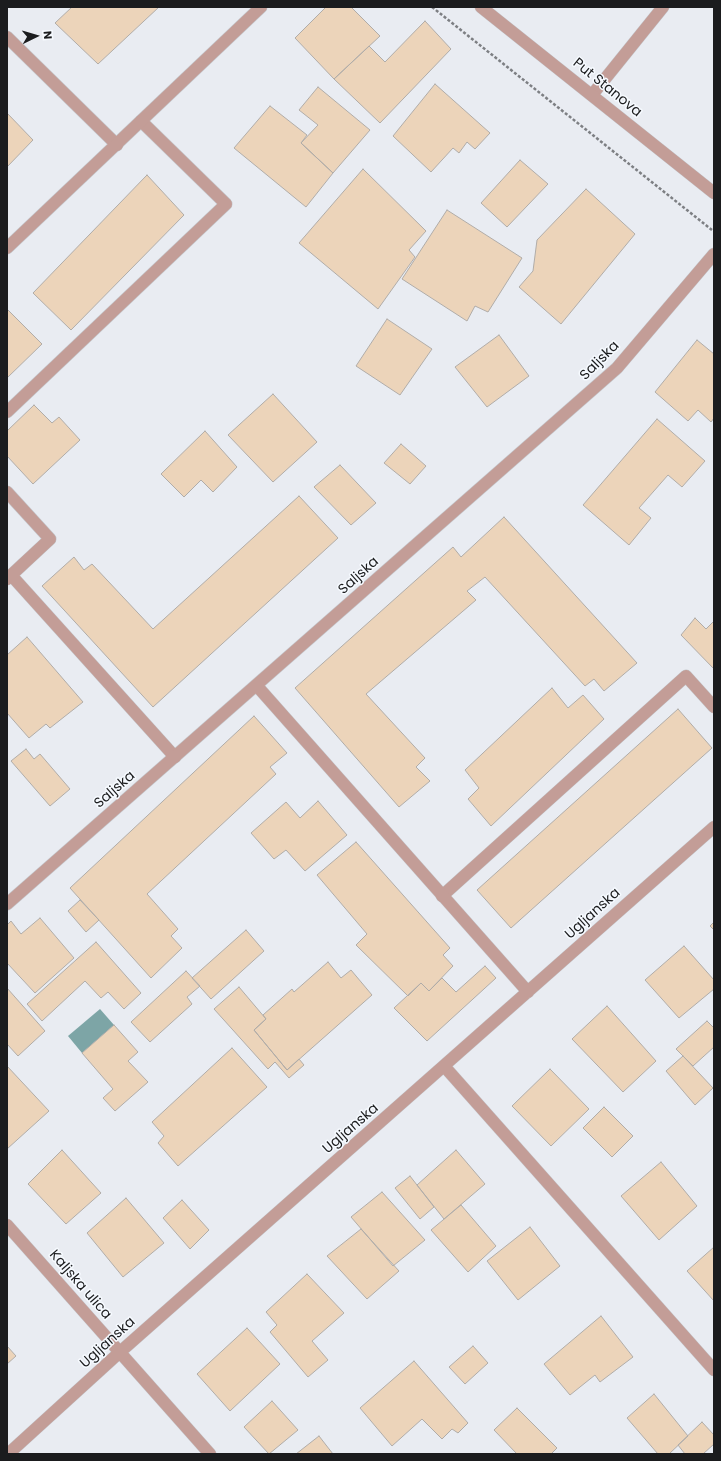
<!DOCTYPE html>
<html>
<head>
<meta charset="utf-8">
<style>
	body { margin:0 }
	#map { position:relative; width:721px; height:1461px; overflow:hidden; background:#e9ecf2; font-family:Poppins,sans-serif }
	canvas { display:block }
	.frame { position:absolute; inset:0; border:8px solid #1b1c1e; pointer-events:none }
	.north { position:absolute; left:16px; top:16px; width:40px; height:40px; -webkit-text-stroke:3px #f6faff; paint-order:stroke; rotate:85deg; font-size:11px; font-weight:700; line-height:16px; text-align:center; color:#1b1c1e }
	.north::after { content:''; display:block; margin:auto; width:14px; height:18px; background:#1b1c1e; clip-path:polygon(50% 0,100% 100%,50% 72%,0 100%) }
</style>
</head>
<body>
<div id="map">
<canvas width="721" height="1461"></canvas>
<div class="frame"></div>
<div class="north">N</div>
</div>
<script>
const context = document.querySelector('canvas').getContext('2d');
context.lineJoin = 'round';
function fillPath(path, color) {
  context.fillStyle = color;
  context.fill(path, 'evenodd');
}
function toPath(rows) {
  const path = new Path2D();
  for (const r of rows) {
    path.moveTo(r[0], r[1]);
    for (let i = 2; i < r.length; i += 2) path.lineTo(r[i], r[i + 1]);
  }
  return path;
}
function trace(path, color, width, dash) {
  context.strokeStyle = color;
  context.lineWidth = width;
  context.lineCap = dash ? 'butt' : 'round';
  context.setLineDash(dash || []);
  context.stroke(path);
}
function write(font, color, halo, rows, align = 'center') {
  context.font = font + ' Poppins,sans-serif';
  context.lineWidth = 3;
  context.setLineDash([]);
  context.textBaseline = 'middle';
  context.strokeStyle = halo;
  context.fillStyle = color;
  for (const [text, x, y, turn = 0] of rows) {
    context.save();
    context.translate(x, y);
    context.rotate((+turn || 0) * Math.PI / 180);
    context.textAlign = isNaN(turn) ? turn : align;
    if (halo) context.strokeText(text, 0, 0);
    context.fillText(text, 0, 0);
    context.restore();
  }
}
const water = toPath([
	[100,1009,114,1025,82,1053,68,1036]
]);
const building = toPath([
	[72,7,159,7,98,64,55,23,72,7],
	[326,7,351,7,380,36,334,79,295,38,326,7],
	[425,21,451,49,380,123,334,79,369,46,385,62,425,21],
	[435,84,490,133,475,149,467,142,459,153,453,148,431,172,393,136,435,84],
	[318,87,370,130,333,173,301,143,318,125,299,110,318,87],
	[270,106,307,135,301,143,333,173,306,207,234,148,270,106],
	[7,113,33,140,7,167,7,113],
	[520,160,548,184,507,227,481,203,520,160],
	[363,169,426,231,409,250,415,257,378,309,299,243,363,169],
	[147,175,184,215,71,330,33,293,147,175],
	[586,189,635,234,561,324,519,287,533,271,537,240,586,189],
	[447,210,522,258,488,312,475,306,467,321,402,279,447,210],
	[7,309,42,344,7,378,7,309],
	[387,319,432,349,400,395,356,366,387,319],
	[499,335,529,376,487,407,455,367,499,335],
	[697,340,714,354,714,418,711,422,698,410,688,421,655,392,697,340],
	[273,394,317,442,273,482,228,435,273,394],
	[34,405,52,423,59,417,80,440,33,484,7,456,7,431,34,405],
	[657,419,705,461,682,487,668,475,639,508,651,518,629,545,583,505,657,419],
	[205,431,237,467,213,492,201,480,184,497,161,474,205,431],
	[401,444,426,466,410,484,384,463,401,444],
	[340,465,376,503,351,525,314,487,340,465],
	[299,496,338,538,153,707,42,586,74,557,84,570,92,564,153,629,299,496],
	[504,517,637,663,604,691,594,679,585,686,485,577,467,591,476,600,366,694,425,758,416,767,430,781,399,807,295,688,453,547,461,557,504,517],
	[695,618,706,629,714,621,714,669,681,635,695,618],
	[27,637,83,702,50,728,46,724,29,738,7,713,7,655,27,637],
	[552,688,568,708,583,695,604,719,491,826,468,799,479,788,465,770,552,688],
	[678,709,712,748,511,928,477,890,678,709],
	[254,716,287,753,270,767,276,774,147,894,178,929,171,936,182,948,151,978,70,888,254,716],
	[26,749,34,759,40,754,70,789,50,806,11,761,26,749],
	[318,801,347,835,305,871,286,850,274,859,251,833,286,802,300,818,318,801],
	[356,842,450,948,443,955,453,966,429,991,421,983,408,996,356,945,367,934,317,875,356,842],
	[80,900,99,920,86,932,68,911,80,900],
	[40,918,74,958,35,993,7,963,7,925,11,921,21,934,40,918],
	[714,922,714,930,710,926,714,922],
	[246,930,264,951,211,999,192,978,246,930],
	[96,942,141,993,124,1009,108,992,101,998,85,981,42,1021,27,1004,96,942],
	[684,946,714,980,714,989,679,1018,645,980,684,946],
	[328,962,341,978,351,970,372,995,287,1070,254,1030,266,1019,263,1015,292,989,294,992,328,962],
	[485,966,496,978,427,1041,394,1008,421,983,429,991,442,978,456,992,485,966],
	[186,971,200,986,187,997,192,1004,150,1042,131,1022,186,971],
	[239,987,266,1019,254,1030,287,1070,299,1059,304,1065,289,1078,275,1062,268,1069,214,1009,239,987],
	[7,988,45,1031,18,1056,7,1044,7,988],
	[607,1006,656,1061,623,1092,572,1039,607,1006],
	[707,1021,714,1028,714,1047,693,1066,676,1049,707,1021],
	[114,1025,138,1052,128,1061,148,1082,115,1111,103,1098,113,1089,82,1053,114,1025],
	[232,1048,267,1087,178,1166,158,1143,164,1136,152,1122,232,1048],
	[683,1056,713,1088,695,1105,666,1071,683,1056],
	[7,1066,49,1111,7,1149,7,1066],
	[550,1069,589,1109,551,1146,512,1106,550,1069],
	[604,1107,633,1136,612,1157,583,1128,604,1107],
	[62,1150,101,1193,66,1224,28,1184,62,1150],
	[456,1150,485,1184,444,1219,417,1185,456,1150],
	[661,1162,697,1206,659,1240,621,1196,661,1162],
	[410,1176,434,1207,420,1219,395,1188,410,1176],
	[382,1192,425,1240,393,1266,351,1217,382,1192],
	[126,1198,164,1243,123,1277,87,1233,126,1198],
	[182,1200,209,1230,190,1249,163,1218,182,1200],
	[461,1205,496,1246,468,1272,431,1230,461,1205],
	[530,1227,560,1266,518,1300,487,1261,530,1227],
	[361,1229,399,1271,367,1299,327,1256,361,1229],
	[714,1247,714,1301,687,1271,714,1247],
	[307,1274,344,1313,312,1341,328,1360,308,1377,270,1332,277,1325,266,1312,307,1274],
	[601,1316,633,1357,600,1382,595,1375,570,1395,544,1364,601,1316],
	[247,1328,280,1364,230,1411,197,1374,247,1328],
	[7,1346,16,1356,7,1364,7,1346],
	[473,1346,488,1363,465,1384,449,1367,473,1346],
	[414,1361,468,1423,458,1433,452,1429,442,1439,422,1419,392,1446,360,1408,414,1361],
	[654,1394,688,1436,669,1454,658,1454,627,1418,654,1394],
	[272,1401,298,1430,269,1454,244,1427,272,1401],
	[517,1408,557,1448,551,1454,517,1454,494,1430,517,1408],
	[702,1422,714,1435,714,1444,703,1454,685,1454,678,1445,702,1422],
	[319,1436,333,1454,296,1454,319,1436]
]);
const path = toPath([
	[432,7,712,230]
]);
const service = toPath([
	[7,37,117,145],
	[592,95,663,7],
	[7,412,226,204,141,121],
	[7,492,50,539,7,579],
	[11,575,175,757],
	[442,896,686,676,714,707]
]);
const minor = toPath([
	[481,7,714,193],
	[7,248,261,7],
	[257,686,528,992],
	[7,904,617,368,714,254],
	[444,1066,714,1370],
	[7,1225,210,1454],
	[8,1454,120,1352,714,827]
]);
const streetNames = [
	["Put Stanova",607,88,39],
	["Saljska",600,361,-45],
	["Saljska",359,576,-42],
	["Saljska",115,790,-41],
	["Ugljanska",593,914,-42],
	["Ugljanska",351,1129,-41],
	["Kaljska ulica",80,1285,49],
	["Ugljanska",108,1343,-42]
];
fillPath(water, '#7da5a6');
fillPath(building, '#ecd4ba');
trace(building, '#b0aca8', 1);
trace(service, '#c4c7cc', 13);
trace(minor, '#c4c7cc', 13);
trace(path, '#7d7f83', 2.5, [3, 2]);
trace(service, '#c39d97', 12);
trace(minor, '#c39d97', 12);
write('14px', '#1b1c1e', '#f6faff', streetNames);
</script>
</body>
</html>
